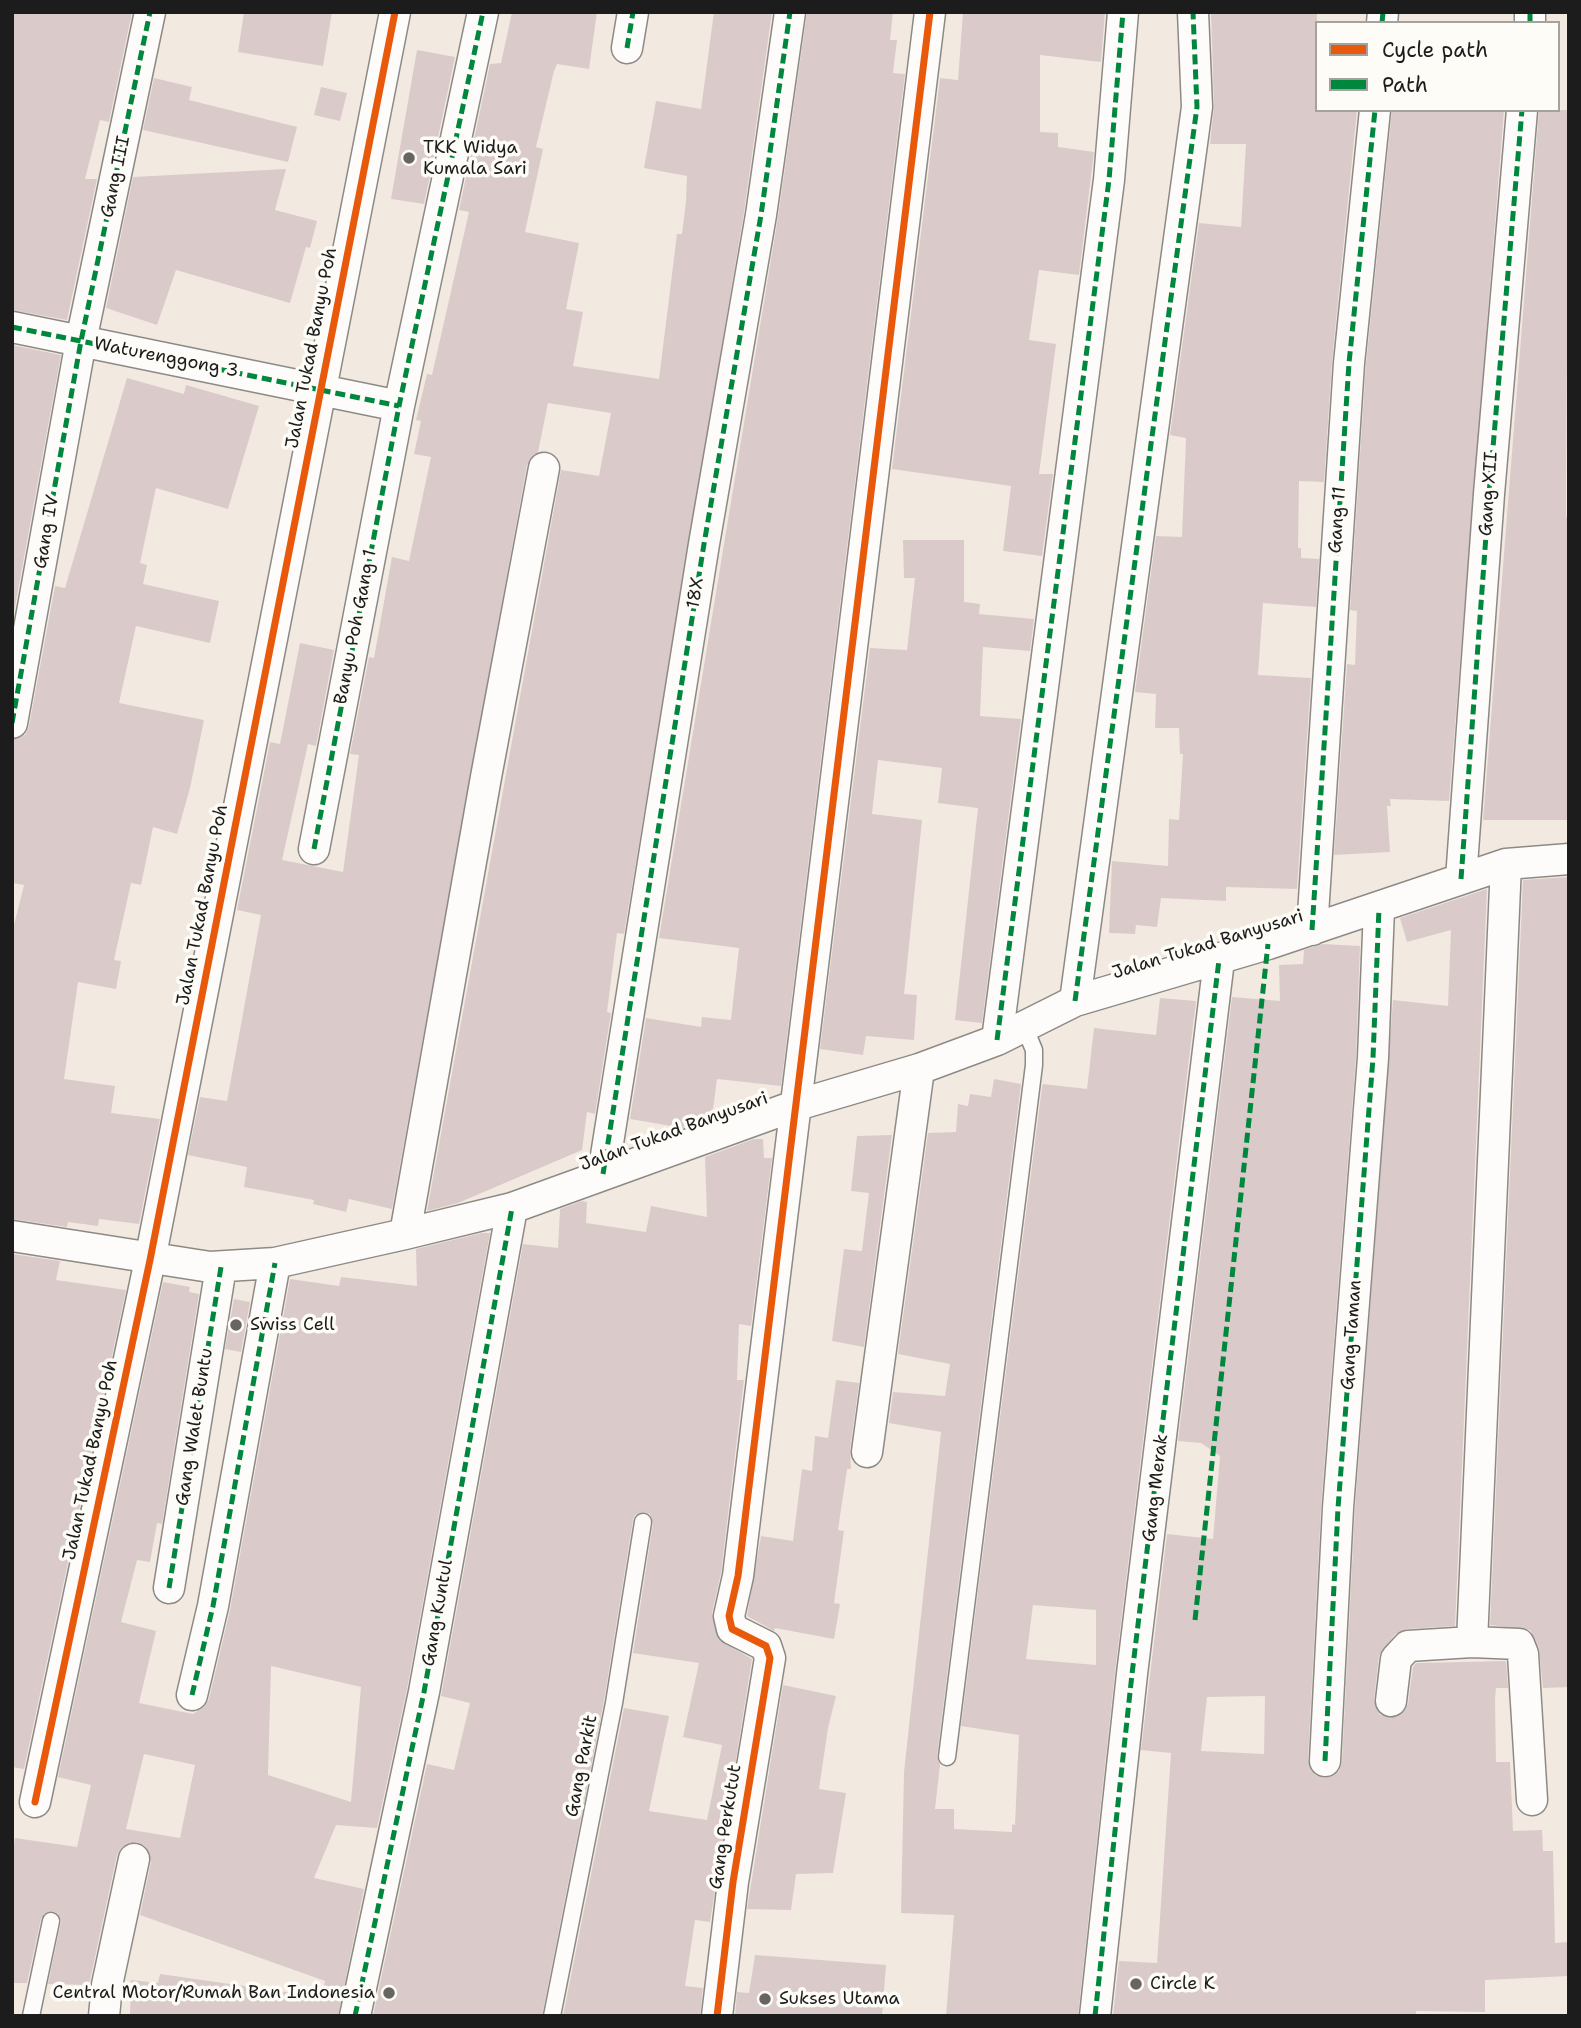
<!DOCTYPE html>
<html>
<head>
<meta charset="utf-8">
<style>
	body { margin:0 }
	#map { position:relative; width:1581px; height:2028px; overflow:hidden; background:#f2eae0; font-family:"Shantell Sans",sans-serif }
	canvas { display:block }
	.frame { position:absolute; inset:0; border:14px solid #1c1c1c; pointer-events:none }
	.legend { position:absolute; left:1315px; top:21px; width:245px; height:91px; box-sizing:border-box; background:#fdfcf7; border:2px solid #a3a29f; margin:0; padding:9px 12px; list-style:none; font-size:21px; color:#1c1c1c }
	.legend li { display:flex; align-items:center; gap:14px; height:35px }
	.legend b { width:35px; border:2px solid #a3a29f }
</style>
</head>
<body>
<div id="map">
<canvas width="1581" height="2028"></canvas>
<div class="frame"></div>
<ul class="legend">
<li><b style="height:9px;background:#e8590c"></b>Cycle path</li>
<li><b style="height:9px;background:#00873e"></b>Path</li>
</ul>
</div>
<script>
const context = document.querySelector('canvas').getContext('2d');
context.lineJoin = 'round';
function fillPath(path, color) {
  context.fillStyle = color;
  context.fill(path, 'evenodd');
}
function toPath(rows) {
  const path = new Path2D();
  for (const r of rows) {
    path.moveTo(r[0], r[1]);
    for (let i = 2; i < r.length; i += 2) path.lineTo(r[i], r[i + 1]);
  }
  return path;
}
function trace(path, color, width, dash) {
  context.strokeStyle = color;
  context.lineWidth = width;
  context.lineCap = dash ? 'butt' : 'round';
  context.setLineDash(dash || []);
  context.stroke(path);
}
function write(font, color, halo, rows, align = 'center') {
  context.font = font + ' "Shantell Sans",sans-serif';
  context.lineWidth = 7;
  context.setLineDash([]);
  context.textBaseline = 'middle';
  context.strokeStyle = halo;
  context.fillStyle = color;
  for (const [text, x, y, turn = 0] of rows) {
    context.save();
    context.translate(x, y);
    context.rotate((+turn || 0) * Math.PI / 180);
    context.textAlign = isNaN(turn) ? turn : align;
    if (halo) context.strokeText(text, 0, 0);
    context.fillText(text, 0, 0);
    context.restore();
  }
}
const building = toPath([
	[12,12,132,12,109,122,100,120,85,179,97,179,67,320,12,310],
	[244,12,332,12,323,66,238,52],
	[512,12,597,12,589,69,557,64,554,71,536,147,543,149,525,232,579,243,566,309,583,312,573,366,659,379,677,234,682,234,686,202,687,176,644,168,656,101,701,109,714,12,772,12,744,212,624,934,617,933,607,1012,611,1013,595,1114,587,1112,582,1150,458,1203,427,1211,561,470,599,476,611,413,548,403,538,452,527,465,392,1209,349,1199,346,1212,313,1204,314,1200,244,1187,247,1167,188,1155,200,1097,227,1101,261,915,237,910,270,742,280,744,300,643,334,650,316,746,308,744,282,860,343,872,359,755,350,754,369,657,374,658,392,557,409,561,431,457,414,454,421,421,416,420,427,374,432,375,469,212,459,210,490,64,501,63],
	[807,12,893,12,890,40,897,40,893,73,905,74,781,1086,717,1079,712,1117,683,1128,630,1119,646,1018,701,1027,702,1017,731,1020,739,948,659,938,778,217],
	[963,12,1105,12,1101,62,1040,55,1040,132,1058,133,1058,147,1094,152,1079,275,1039,270,1029,340,1056,344,1039,474,1053,474,1042,556,1003,551,1011,486,892,469,940,78,958,80],
	[1211,12,1317,12,1317,110,1357,110,1332,361,1324,482,1299,481,1298,548,1301,548,1301,558,1319,559,1316,607,1263,603,1258,675,1311,678,1297,889,1226,887,1226,901,1161,898,1157,927,1136,925,1135,934,1109,933,1112,861,1168,866,1169,819,1179,820,1183,754,1180,754,1179,728,1155,728,1156,694,1135,692,1156,536,1182,537,1186,438,1170,435,1199,223,1241,227,1246,144,1210,144,1214,107],
	[417,50,455,57,424,204,391,199],
	[154,78,192,87,189,100,297,127,288,162,143,130],
	[321,87,347,93,340,121,314,115],
	[1392,110,1504,110,1449,801,1390,799,1391,806,1387,806,1390,852,1334,855,1347,664,1355,665,1357,611,1350,610,1366,364],
	[1539,110,1569,110,1566,477,1566,517,1569,517,1569,814,1567,820,1483,820],
	[286,169,275,210,317,221,310,248,306,247,290,303,176,270,157,325,106,308,133,177],
	[12,345,61,355,12,623],
	[127,378,184,394,186,385,259,406,228,509,156,488,140,563,147,565,143,584,219,601,210,643,136,626,119,703,204,720,190,788,177,834,153,827,141,885,131,883,114,960,121,961,116,989,78,982,64,1079,115,1086,111,1113,160,1119,139,1224,99,1219,98,1226,68,1222,67,1227,12,1219,12,933,24,885,12,883,12,740,25,735,29,726,55,586,65,588],
	[903,540,964,540,964,602,980,604,979,614,1034,619,1030,651,983,647,980,716,1021,719,982,1023,955,1020,978,808,938,803,942,768,878,760,872,814,922,820,904,994,917,995,914,1040,866,1036,863,1055,820,1049,870,648,907,650,915,578,904,578],
	[1568,877,1569,1687,1543,1688,1539,1648,1530,1630,1490,1625,1523,880],
	[1487,889,1455,1626,1407,1629,1395,1634,1379,1656,1374,1700,1380,1715,1397,1717,1408,1704,1413,1667,1416,1663,1506,1661,1508,1688,1496,1688,1495,1700,1496,1762,1510,1762,1513,1831,1542,1830,1543,1851,1553,1851,1555,1943,1569,1942,1569,1976,1485,1980,1485,2012,1416,2011,1416,2016,1113,2016,1119,1961,1157,1963,1171,1753,1141,1750,1167,1534,1213,1539,1220,1456,1201,1443,1178,1441,1232,997,1280,1001,1279,965,1303,964,1304,950,1323,944,1360,946,1356,1057,1321,1507,1308,1760,1315,1775,1325,1778,1339,1771,1342,1762,1355,1509,1393,1000,1448,1006,1451,930,1407,942,1400,918],
	[1265,1696,1264,1754,1201,1751,1207,1697],
	[1160,998,1196,1001,1115,1672,1078,2016,946,2016,954,1915,901,1913,904,1772,941,1432,889,1423,893,1392,945,1396,950,1364,898,1354,928,1133,956,1132,958,1104,968,1106,970,1094,991,1097,994,1079,1021,1084,937,1756,940,1765,935,1809,954,1809,954,1829,1012,1832,1012,1824,1015,1825,1019,1735,961,1726,1042,1087,1043,1084,1087,1089,1094,1028,1156,1035],
	[1033,1605,1096,1610,1096,1665,1026,1659],
	[892,1135,864,1347,832,1341,844,1249,862,1251,869,1193,851,1191,857,1136],
	[754,1139,763,1139,764,1158,772,1158,751,1326,739,1324,737,1380,744,1380,721,1573,712,1613,719,1640,752,1659,710,1922,695,1920,685,1986,703,1988,700,2016,563,2016,624,1708,669,1716,649,1811,707,1820,722,1745,683,1737,699,1663,633,1653,653,1524,650,1514,644,1512,635,1515,633,1520,604,1701,542,2016,373,2016,427,1764,454,1770,470,1703,441,1696,523,1244,558,1248,560,1209,582,1201,587,1202,586,1223,646,1232,651,1206,707,1217,705,1157],
	[482,1233,490,1233,407,1689,377,1828,336,1825,314,1878,364,1889,338,2016,130,2016,131,1980,158,1983,160,1974,321,1997,325,1981,140,1915,151,1862,146,1847,137,1842,122,1847,117,1855,89,1985,48,1984,61,1922,58,1914,52,1911,44,1914,41,1919,27,1983,12,1983,12,1860,15,1838,77,1847,91,1785,58,1777,163,1282,190,1287,189,1292,199,1294,162,1524,157,1523,150,1562,137,1560,121,1622,156,1631,139,1703,193,1714,204,1707,209,1699,230,1610,290,1279,339,1286,341,1277,417,1286,416,1249],
	[271,1666,361,1687,351,1802,268,1775],
	[144,1754,195,1765,180,1838,126,1829],
	[12,1254,60,1261,56,1280,126,1290,24,1769,12,1767],
	[234,1299,250,1302,241,1352,225,1349],
	[836,1380,859,1383,850,1450,851,1469,847,1469,838,1530,844,1531,834,1603,840,1604,834,1639,775,1628,774,1631,747,1616,761,1536,793,1541,802,1469,812,1471,815,1436,828,1438],
	[783,1685,836,1696,828,1728,819,1789,846,1793,833,1873,796,1874,791,1910,747,1909],
	[755,1955,886,1965,882,2016,735,2016,737,1992,749,1993]
]);
const lane = toPath([
	[947,1757,1034,1065,1034,1050,1024,1026],
	[31,2016,51,1921],
	[552,2016,614,1703,643,1522]
]);
const street = toPath([
	[1382,23,1383,12],
	[1530,23,1530,12],
	[627,48,633,12],
	[12,327,399,406],
	[12,723,81,341,150,12],
	[314,849,399,406,483,12],
	[1461,879,1489,494,1522,110],
	[1312,930,1349,363,1375,110],
	[1075,1001,1197,107,1193,12],
	[997,1040,1109,180,1123,12],
	[603,1174,704,544,761,215,790,12],
	[405,1234,486,777,544,468],
	[12,1236,210,1267,275,1263,405,1234,512,1208,797,1105,919,1069,997,1040,1075,1001,1268,944,1506,864,1569,859],
	[867,1452,919,1069],
	[169,1588,221,1267],
	[1472,1642,1506,864],
	[192,1695,213,1606,275,1263],
	[1391,1701,1396,1659,1408,1646,1472,1642,1519,1644,1523,1654,1532,1800],
	[1325,1761,1338,1508,1373,1058,1379,908],
	[35,1802,150,1260,395,12],
	[104,2016,107,1985,134,1859],
	[355,2016,424,1692,512,1208],
	[717,2016,733,1882,770,1658,766,1646,732,1629,729,1616,738,1576,930,12],
	[1095,2016,1132,1674,1219,960]
]);
const quiet = toPath([
	[1382,23,1383,12],
	[1530,23,1530,12],
	[627,48,633,12],
	[12,327,399,406],
	[12,723,81,341,150,12],
	[314,849,399,406,483,12],
	[1461,879,1489,494,1522,110],
	[1312,930,1349,363,1375,110],
	[1075,1001,1197,107,1193,12],
	[997,1040,1109,180,1123,12],
	[603,1174,704,544,761,215,790,12],
	[169,1588,221,1267],
	[1195,1620,1268,944],
	[192,1695,213,1606,275,1263],
	[1325,1761,1338,1508,1373,1058,1379,908],
	[355,2016,424,1692,512,1208],
	[1095,2016,1132,1674,1219,960]
]);
const cycleway = toPath([
	[35,1802,150,1260,395,12],
	[717,2016,733,1882,770,1658,766,1646,732,1629,729,1616,738,1576,930,12]
]);
const markers = [
	[409,158,7,"#676461"],
	[236,1325,7,"#676461"],
	[1136,1984,7,"#676461"],
	[389,1993,7,"#676461"],
	[765,1999,7,"#676461"]
];
const poiNames = [
	["TKK Widya",423,148],
	["Kumala Sari",423,169],
	["Swiss Cell",250,1325],
	["Circle K",1150,1984],
	["Central Motor/Rumah Ban Indonesia",375,1993,"right"],
	["Sukses Utama",779,1999]
];
const streetNames = [
	["Gang III",116,177,-78],
	["Jalan Tukad Banyu Poh",312,348,-79],
	["Waturenggong 3",166,358,11],
	["Gang XII",1489,494,-86],
	["Gang 11",1338,520,-86],
	["Gang IV",47,532,-80],
	["18X",696,593,-81],
	["Banyu Poh Gang 1",356,627,-79],
	["Jalan Tukad Banyu Poh",203,905,-79],
	["Jalan Tukad Banyusari",1208,945,-17],
	["Jalan Tukad Banyusari",674,1132,-20],
	["Gang Taman",1352,1335,-86],
	["Gang Walet Buntu",195,1427,-81],
	["Jalan Tukad Banyu Poh",91,1460,-78],
	["Gang Merak",1156,1488,-83],
	["Gang Kuntul",438,1613,-80],
	["Gang Parkit",582,1766,-79],
	["Gang Perkutut",726,1827,-81]
];
fillPath(building, '#dacbca');
trace(lane, '#8d8a85', 19);
trace(street, '#8d8a85', 33);
trace(lane, '#fdfcfa', 16);
trace(street, '#fdfcfa', 30);
trace(quiet, '#00873e', 5, [10, 5]);
trace(cycleway, '#e8590c', 7);
for (const [x, y, r, color] of markers) {
  const dot = new Path2D();
  dot.arc(x, y, r, 0, 2 * Math.PI);
  context.fillStyle = color;
  context.fill(dot);
  trace(dot, '#fdfcf7', 2.5);
}
write('18px', '#1c1c1c', '#fdfcf7', poiNames, 'left');
write('18px', '#1c1c1c', '#fdfcf7', streetNames);
</script>
</body>
</html>
